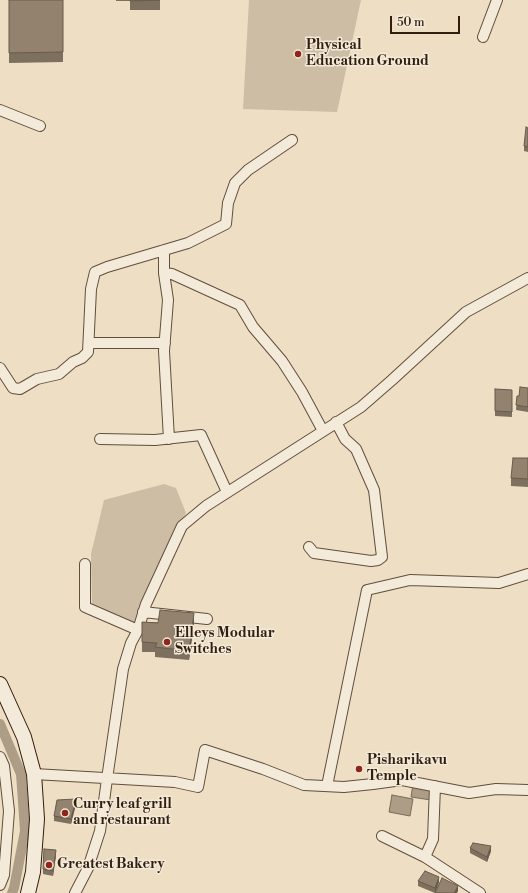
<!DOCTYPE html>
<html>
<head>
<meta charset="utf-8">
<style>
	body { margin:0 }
	#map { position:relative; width:528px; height:893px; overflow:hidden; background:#eddec4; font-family:"Libre Bodoni",serif }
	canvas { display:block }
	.scale { position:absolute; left:390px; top:16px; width:70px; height:18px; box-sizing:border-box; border:2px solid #321e0e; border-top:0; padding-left:5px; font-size:12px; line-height:14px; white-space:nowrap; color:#321e0e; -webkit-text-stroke:3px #f3ead9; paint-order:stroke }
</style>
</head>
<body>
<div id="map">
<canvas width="528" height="893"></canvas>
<div class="scale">50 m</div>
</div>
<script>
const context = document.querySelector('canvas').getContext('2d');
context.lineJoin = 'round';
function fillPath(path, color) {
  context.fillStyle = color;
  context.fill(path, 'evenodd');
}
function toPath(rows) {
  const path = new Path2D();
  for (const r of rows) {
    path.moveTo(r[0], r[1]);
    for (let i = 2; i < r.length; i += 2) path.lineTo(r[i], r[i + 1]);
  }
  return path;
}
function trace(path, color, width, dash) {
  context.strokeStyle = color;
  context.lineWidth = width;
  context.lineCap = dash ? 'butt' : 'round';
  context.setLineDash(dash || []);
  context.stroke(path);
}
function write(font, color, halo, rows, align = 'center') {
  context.font = font + ' "Libre Bodoni",serif';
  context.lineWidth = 3;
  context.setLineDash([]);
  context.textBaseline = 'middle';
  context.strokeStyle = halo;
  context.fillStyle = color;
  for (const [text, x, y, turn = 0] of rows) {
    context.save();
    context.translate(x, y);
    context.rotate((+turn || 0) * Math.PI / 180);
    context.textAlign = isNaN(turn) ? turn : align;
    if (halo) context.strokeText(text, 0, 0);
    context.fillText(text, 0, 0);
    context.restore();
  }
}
const green = toPath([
	[249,0,361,0,337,112,243,109],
	[164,484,176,488,186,513,135,624,92,604,91,554,104,500]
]);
const water = toPath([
	[413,784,432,787,431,800,411,797,413,784],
	[392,795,413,799,410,816,389,812,392,795]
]);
const canal = toPath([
	[0,724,21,774,25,831,14,888,12,893]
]);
const street = toPath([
	[483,37,497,0],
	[0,110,40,126],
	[164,250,164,273,168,300,164,351,169,439],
	[164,273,172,274,240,305,253,327,282,361,302,392,323,431],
	[89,343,165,343],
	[0,368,13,388,20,389,37,379,59,374,73,362,82,358,88,352,91,289,95,272,107,267,188,243,226,224,228,203,235,183,248,170,292,140],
	[100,439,155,440,201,435,227,492],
	[309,547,314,553,371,561,378,560,382,557,374,490,356,449,345,439,336,422],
	[85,564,85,607,138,630],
	[143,612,207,619],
	[0,757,4,766,9,811,4,875,0,885],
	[34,774,175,782,198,787,205,750,263,769,304,785,344,787,373,784,402,780,469,793,496,789,528,790],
	[327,786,367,590,410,580,499,583,528,574],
	[382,836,425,857,480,893],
	[425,857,433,839,435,786],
	[75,893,88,868,100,831,107,779,123,669,131,643,138,630,146,604,182,526,206,506,361,407,392,380,466,312,528,278]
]);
const secondary = toPath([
	[0,684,24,737,34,774,37,819,33,872,28,893]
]);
const wall = toPath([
	[9,0,63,0,63,62,9,63],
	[116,0,160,0,160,10,130,10,130,1,116,1],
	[528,128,528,152,524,151,524,146],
	[528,388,528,412,516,410,517,396,519,396],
	[495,389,512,390,512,417,495,416],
	[528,458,528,487,511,486,511,478],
	[142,622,194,623,189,660,155,657,155,652,142,652],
	[76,804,71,824,54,821,54,816],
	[470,848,491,851,487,862,470,853],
	[56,855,53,876,43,874,43,869],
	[418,881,439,882,435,893,418,886]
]);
const shadedWall = toPath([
	[194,613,194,623,189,660,189,651],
	[76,799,76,804,71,824,71,819],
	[491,846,491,851,487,862,487,857],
	[56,850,56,855,53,876,53,871],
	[439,877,439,882,435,893,435,888],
	[458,886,458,891,457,893,454,893]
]);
const building = toPath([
	[9,0,63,0,63,52,9,53,9,0],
	[130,0,160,0,130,1,130,0],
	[526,127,528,128,528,147,524,146,526,127],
	[520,387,528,388,528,407,516,405,517,396,519,396,520,387],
	[495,389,512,390,512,412,495,411,495,389],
	[513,458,528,458,528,479,511,478,513,458],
	[160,610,194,613,189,651,155,647,157,643,142,642,142,622,158,623,160,610],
	[76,799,71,819,54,816,57,800,76,799],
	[473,843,491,846,487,857,470,848,473,843],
	[44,849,56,850,53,871,43,869,44,849],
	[425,871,439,877,435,888,418,881,425,871],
	[442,878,458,886,454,893,435,893,442,878]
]);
const markers = [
	[298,54,4,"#8f2418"],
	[167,642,4,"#8f2418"],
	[359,769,4,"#8f2418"],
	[65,813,4,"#8f2418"],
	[49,865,4,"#8f2418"]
];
const poiNames = [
	["Physical",306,46],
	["Education Ground",306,62],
	["Elleys Modular",175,634],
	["Switches",175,650],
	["Pisharikavu",367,761],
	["Temple",367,777],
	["Curry leaf grill",73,805],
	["and restaurant",73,821],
	["Greatest Bakery",57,865]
];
fillPath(green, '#cdbda5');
fillPath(water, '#ad9d86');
trace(water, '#7c6a56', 1);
trace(canal, '#ad9d86', 10);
trace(street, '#614e3c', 12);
trace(secondary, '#321e0e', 16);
trace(street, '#f3ead9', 10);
trace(secondary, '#f3ead9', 14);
fillPath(wall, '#7e705e');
fillPath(shadedWall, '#675b4c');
fillPath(building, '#93826d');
trace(building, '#675b4c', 1);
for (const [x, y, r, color] of markers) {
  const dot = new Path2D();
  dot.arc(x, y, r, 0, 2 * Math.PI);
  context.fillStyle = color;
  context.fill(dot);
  trace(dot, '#f3ead9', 1.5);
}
write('bold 14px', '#321e0e', '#f3ead9', poiNames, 'left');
</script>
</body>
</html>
